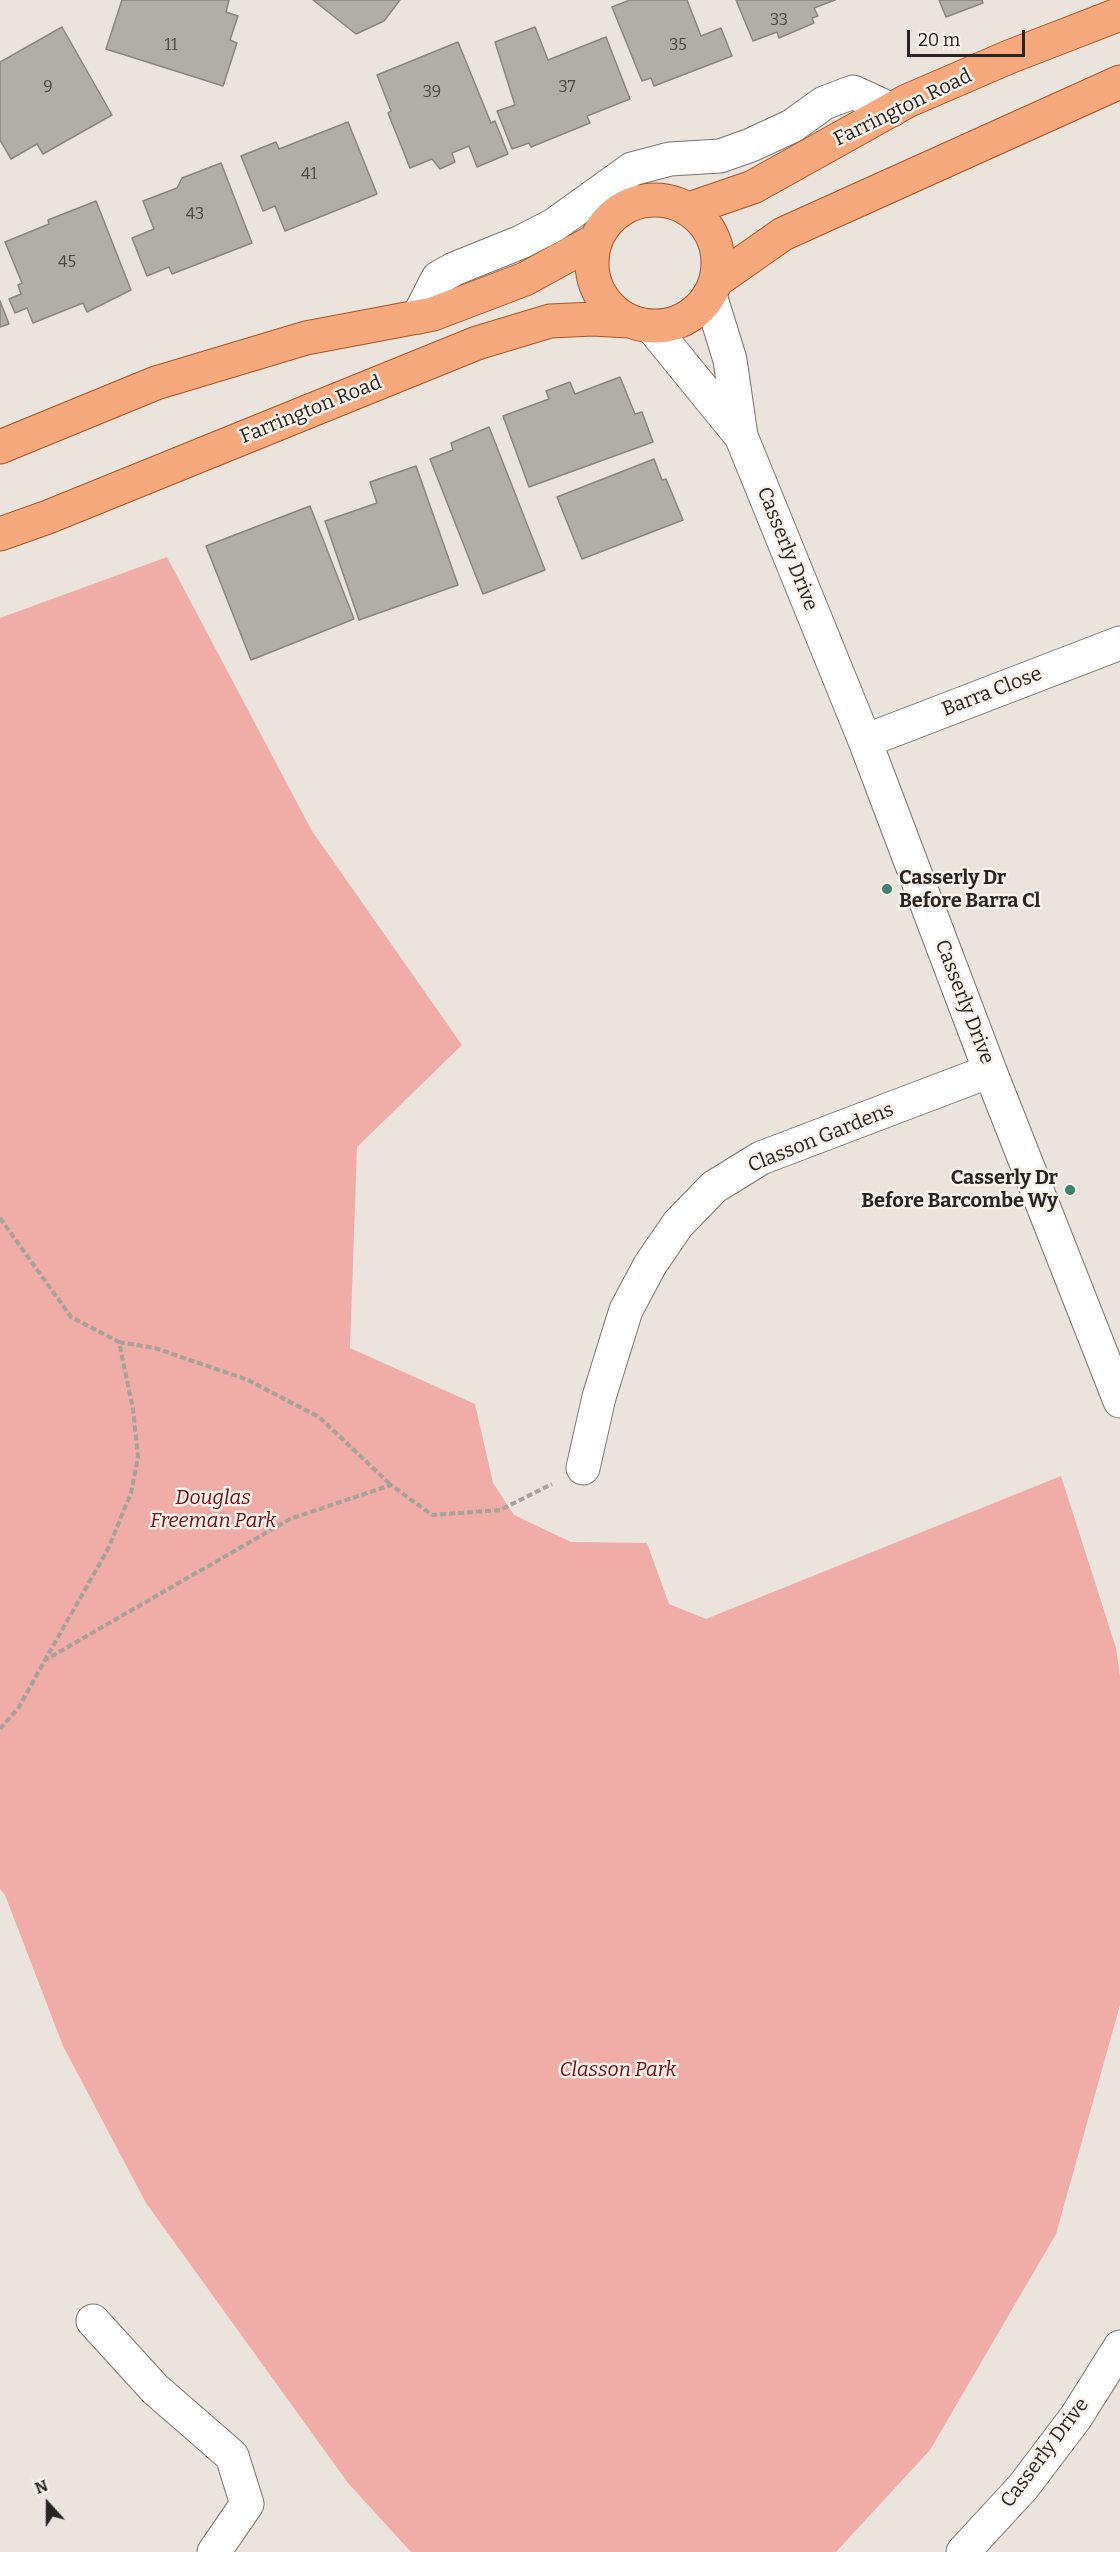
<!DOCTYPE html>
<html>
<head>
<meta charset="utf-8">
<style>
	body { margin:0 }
	#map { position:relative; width:1120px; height:2552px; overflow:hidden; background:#ebe4dd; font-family:Bitter,serif }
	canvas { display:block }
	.north { position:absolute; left:18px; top:2474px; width:60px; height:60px; -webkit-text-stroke:4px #f8f1ea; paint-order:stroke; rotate:339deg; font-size:16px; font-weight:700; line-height:24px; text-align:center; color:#272421 }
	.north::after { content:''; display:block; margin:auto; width:21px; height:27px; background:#272421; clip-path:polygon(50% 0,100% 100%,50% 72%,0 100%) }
	.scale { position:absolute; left:907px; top:30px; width:118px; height:27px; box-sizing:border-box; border:3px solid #272421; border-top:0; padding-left:8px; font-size:18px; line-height:21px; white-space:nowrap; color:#272421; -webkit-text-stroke:4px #f8f1ea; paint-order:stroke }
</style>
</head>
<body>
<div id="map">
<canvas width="1120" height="2552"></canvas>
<div class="north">N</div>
<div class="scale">20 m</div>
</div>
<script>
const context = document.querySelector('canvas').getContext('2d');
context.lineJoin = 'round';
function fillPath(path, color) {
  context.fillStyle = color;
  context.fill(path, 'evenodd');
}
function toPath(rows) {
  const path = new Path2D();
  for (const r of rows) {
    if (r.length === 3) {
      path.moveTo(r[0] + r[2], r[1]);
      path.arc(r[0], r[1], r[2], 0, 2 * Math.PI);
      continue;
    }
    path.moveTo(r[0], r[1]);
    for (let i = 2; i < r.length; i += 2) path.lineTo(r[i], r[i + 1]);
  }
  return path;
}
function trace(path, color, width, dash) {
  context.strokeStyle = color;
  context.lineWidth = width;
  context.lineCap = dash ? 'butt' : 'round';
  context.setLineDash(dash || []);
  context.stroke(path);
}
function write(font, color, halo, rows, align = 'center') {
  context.font = font + ' Bitter,serif';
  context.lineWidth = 5;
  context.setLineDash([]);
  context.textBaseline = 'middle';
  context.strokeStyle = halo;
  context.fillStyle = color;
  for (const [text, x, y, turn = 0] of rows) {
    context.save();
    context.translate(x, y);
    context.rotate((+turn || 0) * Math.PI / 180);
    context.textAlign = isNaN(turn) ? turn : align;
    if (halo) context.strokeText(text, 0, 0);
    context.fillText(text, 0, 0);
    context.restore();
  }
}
const green = toPath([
	[167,557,312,831,462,1045,357,1147,350,1348,475,1404,493,1483,514,1515,571,1542,647,1543,669,1604,706,1619,1061,1476,1116,1648,1120,1676,1120,2005,1056,2234,930,2450,836,2552,411,2552,348,2483,146,2203,63,2046,5,1895,0,1889,0,618]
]);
const building = toPath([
	[122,0,229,0,226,12,238,16,230,40,237,43,223,86,106,49,122,0],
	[313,0,400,0,384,21,356,34,313,0],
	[630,0,687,0,701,36,721,28,732,56,654,86,651,78,642,81,612,7,630,0],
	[736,0,835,0,814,8,818,16,812,18,814,23,779,38,777,32,753,41,736,0],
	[939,0,982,0,983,3,946,17,939,0],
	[62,27,112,115,43,154,37,144,11,159,0,140,0,62,62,27],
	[535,27,548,60,606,37,630,99,587,116,590,123,531,147,529,143,512,149,497,111,515,105,495,42,535,27],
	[458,42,491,123,495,121,508,154,477,167,469,146,452,153,455,162,440,169,432,159,410,168,388,113,391,111,377,75,458,42],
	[348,122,377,194,285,231,275,206,263,211,241,156,276,142,279,149,348,122],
	[221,163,252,243,172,274,169,267,147,276,132,238,154,229,143,201,177,188,182,178,221,163],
	[96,201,131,290,87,312,83,303,33,323,27,308,15,313,9,299,21,294,18,285,22,283,5,242,49,224,48,220,96,201],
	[0,301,9,324,0,327,0,301],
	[620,377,635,414,642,412,653,442,529,487,503,416,549,399,546,391,570,382,575,394,620,377],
	[489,427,545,570,483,594,430,459,453,450,451,443,489,427],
	[654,459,662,480,666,479,683,520,582,559,557,497,654,459],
	[416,466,458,585,359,620,325,521,377,503,370,482,416,466],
	[310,506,354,619,251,660,206,546,310,506]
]);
const path = toPath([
	[0,1218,71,1317,119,1342,133,1409,138,1457,131,1493,108,1549,45,1660],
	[119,1342,155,1348,248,1380,319,1417,391,1485],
	[0,1729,19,1707,45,1660,290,1519,391,1485,432,1515,500,1510,552,1484]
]);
const minor = toPath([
	[710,295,730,360,741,436,865,741,990,1071,1120,1401],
	[418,317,438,278,454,269,521,242,554,225,632,169,670,159,720,156,751,145,792,126,824,103,853,92,892,110],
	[652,327,740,435],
	[865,741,1120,643],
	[583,1468,599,1397,626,1310,650,1265,678,1224,714,1187,761,1158,990,1071],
	[93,2321,155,2389,232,2456,247,2504,214,2552],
	[963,2552,1023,2487,1076,2417,1120,2347]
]);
const major = toPath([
	[655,263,63],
	[689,209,753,187,907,101,1009,57,1120,14],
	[716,281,783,234,1120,82],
	[0,447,156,383,306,338,433,314,525,279,596,240],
	[0,534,48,517,477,343,550,321,593,319,629,321]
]);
const markers = [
	[887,889,6,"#3d8173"],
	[1070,1190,6,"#3d8173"]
];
const numberNames = [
	["33",779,21],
	["11",171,46],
	["35",678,46],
	["9",48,88],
	["37",567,88],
	["39",432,93],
	["41",309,175],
	["43",195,215],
	["45",67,263]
];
const streetNames = [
	["Farrington Road",903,108,-26],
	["Farrington Road",311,410,-22],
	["Casserly Drive",787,549,68],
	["Barra Close",992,692,-21],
	["Casserly Drive",964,1002,69],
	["Classon Gardens",821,1138,-22],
	["Casserly Drive",1045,2453,-53]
];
const poiNames = [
	["Casserly Dr",899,878],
	["Before Barra Cl",899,901],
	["Casserly Dr",1058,1178,"right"],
	["Before Barcombe Wy",1058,1201,"right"]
];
const parkNames = [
	["Douglas",213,1498],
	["Freeman Park",213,1521],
	["Classon Park",618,2070]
];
fillPath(green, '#f0aca7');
fillPath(building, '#b1aea6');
trace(building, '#89867e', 1.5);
trace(minor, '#7b756f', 35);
trace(major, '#a95524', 35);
trace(path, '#a6a19b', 4, [6, 3]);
trace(minor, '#fff', 33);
trace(major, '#f5a97d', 33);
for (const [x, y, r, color] of markers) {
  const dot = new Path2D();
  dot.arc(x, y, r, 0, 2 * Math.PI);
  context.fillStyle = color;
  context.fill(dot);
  trace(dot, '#f8f1ea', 2);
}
write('16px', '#4a4642', null, numberNames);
write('20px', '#272421', '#f8f1ea', streetNames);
write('bold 20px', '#272421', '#f8f1ea', poiNames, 'left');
write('italic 20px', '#7a0715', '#f8f1ea', parkNames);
</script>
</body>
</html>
